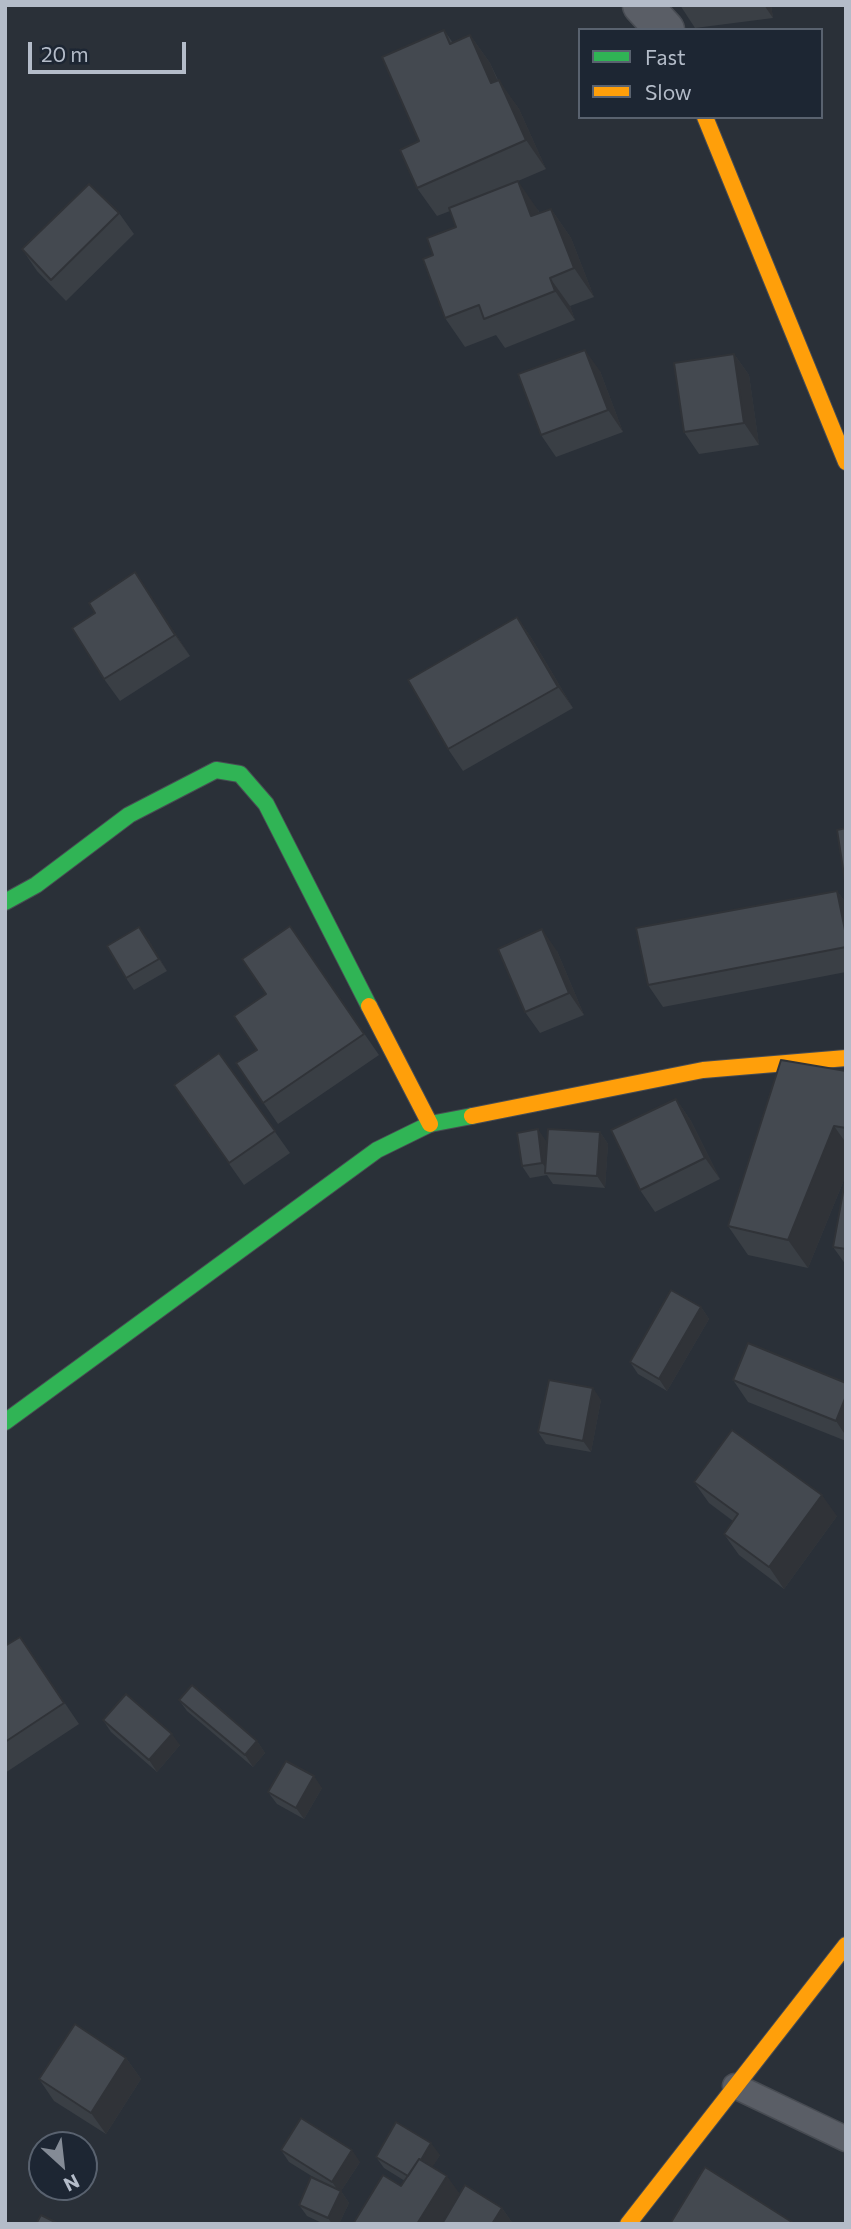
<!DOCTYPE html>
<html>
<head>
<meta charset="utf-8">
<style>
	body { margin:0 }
	#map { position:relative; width:851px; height:2229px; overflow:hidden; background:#2a3038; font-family:Commissioner,sans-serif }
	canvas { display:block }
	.frame { position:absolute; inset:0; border:7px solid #b4bcc9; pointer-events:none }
	.legend { position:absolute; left:578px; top:28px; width:245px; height:91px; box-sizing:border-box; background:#1d2633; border:2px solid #59626f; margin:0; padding:9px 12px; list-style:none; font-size:21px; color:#b4bcc9 }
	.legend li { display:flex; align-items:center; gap:14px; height:35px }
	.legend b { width:35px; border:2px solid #59626f }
	.north { position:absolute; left:28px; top:2131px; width:70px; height:70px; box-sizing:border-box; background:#1d2633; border:2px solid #59626f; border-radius:50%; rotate:153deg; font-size:19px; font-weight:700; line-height:28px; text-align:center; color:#b4bcc9 }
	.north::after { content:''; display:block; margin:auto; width:24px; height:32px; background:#848b96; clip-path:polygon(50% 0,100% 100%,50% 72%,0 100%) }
	.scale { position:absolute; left:28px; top:42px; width:158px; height:32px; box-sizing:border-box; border:4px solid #b4bcc9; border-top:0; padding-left:9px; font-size:21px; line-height:24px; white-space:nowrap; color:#b4bcc9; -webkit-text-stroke:5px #1d2633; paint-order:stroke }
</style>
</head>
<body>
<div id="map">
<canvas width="851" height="2229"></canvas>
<div class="frame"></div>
<ul class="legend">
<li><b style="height:9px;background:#30b455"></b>Fast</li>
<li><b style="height:9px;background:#ff9f0a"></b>Slow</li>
</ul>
<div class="north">N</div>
<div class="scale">20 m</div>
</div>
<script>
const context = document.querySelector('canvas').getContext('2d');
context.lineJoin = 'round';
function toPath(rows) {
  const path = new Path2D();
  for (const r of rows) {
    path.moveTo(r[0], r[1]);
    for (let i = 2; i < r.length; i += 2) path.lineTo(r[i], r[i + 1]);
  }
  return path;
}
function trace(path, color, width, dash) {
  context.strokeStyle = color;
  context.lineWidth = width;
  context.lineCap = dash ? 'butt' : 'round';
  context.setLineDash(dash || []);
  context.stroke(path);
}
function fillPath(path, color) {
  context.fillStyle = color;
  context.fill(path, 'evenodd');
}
const lane = toPath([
	[735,2086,846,2139]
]);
const street = toPath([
	[642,5,665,30]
]);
const fast = toPath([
	[5,902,36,885,129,815,216,770,240,774,266,804,369,1006],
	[5,1422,377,1150,430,1124,472,1116]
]);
const slow = toPath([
	[705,117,846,462],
	[369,1006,430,1124],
	[472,1116,703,1070,846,1058],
	[628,2224,846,1945]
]);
const wall = toPath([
	[680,5,771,5,773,18,695,28],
	[444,30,453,43,470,35,490,63,498,80,519,109,546,169,511,184,538,210,540,213,551,209,571,238,594,297,570,306,575,320,505,348,496,335,465,347,445,318,433,255,456,227,450,211,437,216,417,188,419,141],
	[119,213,134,234,66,301,37,271,22,249],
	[734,354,749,375,759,445,699,454,684,432],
	[600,371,623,432,556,457,541,435],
	[135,572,190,656,120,701,104,679,95,613],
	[517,617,532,639,573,708,463,771,448,749],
	[837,891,846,903,846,972,663,1007,648,985],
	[290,926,379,1055,278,1124,236,1063,257,1050],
	[148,939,167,971,134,990,126,978],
	[557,951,584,1015,540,1033,525,1012],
	[219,1053,290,1153,244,1185,174,1085],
	[846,1071,846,1175,808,1268,748,1255,728,1226],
	[676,1099,691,1121,720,1179,655,1212,640,1190],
	[600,1132,608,1144,605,1188,553,1184,547,1175,530,1178,522,1166,546,1141,547,1148],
	[846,1176,846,1265,833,1247],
	[701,1307,709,1319,667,1391,638,1374,630,1362],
	[733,1380,846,1396,846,1441,748,1402],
	[601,1400,591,1452,546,1444,538,1432],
	[694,1482,837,1516,784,1589,739,1555,724,1534,733,1521,709,1503],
	[20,1637,79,1724,5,1773,5,1646],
	[179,1700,257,1741,265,1753,253,1767,187,1711],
	[103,1720,180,1745,157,1772,111,1732],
	[322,1788,304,1819,277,1804,268,1792],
	[126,2058,141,2079,106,2134,54,2101,39,2079],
	[281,2150,360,2162,341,2191,349,2203,339,2224,324,2224,307,2216,299,2205,318,2180,289,2162],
	[440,2155,432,2167,460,2194,502,2208,513,2224,353,2224,401,2186,405,2181,384,2168,376,2157]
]);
const shadedWall = toPath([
	[764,5,771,5,773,18],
	[470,35,490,63,511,112,491,83],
	[499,80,519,109,546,169,526,140],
	[518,181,538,210,551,245,531,216],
	[551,209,571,238,594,297,574,268],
	[550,278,570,306,575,320,555,291],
	[585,350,600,371,623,432,608,410],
	[734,354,749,375,759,445,744,423],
	[135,572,150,594,190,656,175,635],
	[517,617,532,639,573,708,558,687],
	[837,891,846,903,846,935],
	[139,927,148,939,167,971,159,959],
	[542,929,557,951,584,1015,569,993],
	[676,1099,691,1121,720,1179,705,1158],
	[834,1126,846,1143,846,1175,808,1268,788,1240],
	[538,1129,546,1141,550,1173,542,1163],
	[600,1132,608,1144,605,1188,597,1176],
	[701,1307,709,1319,667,1391,659,1379],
	[593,1388,601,1400,591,1452,583,1441],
	[846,1396,846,1436,836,1421],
	[822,1495,837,1516,784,1589,769,1567],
	[172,1734,180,1745,157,1772,149,1760],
	[257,1741,265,1753,253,1767,245,1755],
	[314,1776,322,1788,304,1819,296,1808],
	[126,2058,141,2079,106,2134,91,2113],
	[431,2143,440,2155,419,2189,411,2177],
	[352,2150,360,2162,341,2191,349,2203,339,2224,332,2224,328,2218,340,2193,332,2182],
	[447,2176,462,2197,446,2224,417,2224],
	[502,2208,513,2224,492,2224]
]);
const building = toPath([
	[444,30,450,44,470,35,491,83,499,80,526,140,417,188,400,150,419,141,382,57,444,30],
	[518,181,531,216,551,209,574,268,550,278,555,291,484,319,479,305,445,318,423,259,433,255,427,238,456,227,449,208,518,181],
	[89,184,119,213,51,280,22,249,89,184],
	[585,350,608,410,541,435,518,374,585,350],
	[734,354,744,423,684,432,674,363,734,354],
	[135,572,175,635,104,679,72,628,95,613,89,603,135,572],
	[517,617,558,687,448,749,408,680,517,617],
	[846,828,846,888,837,830,846,828],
	[837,891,846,935,846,947,648,985,636,928,837,891],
	[290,926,364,1034,263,1103,236,1063,257,1050,234,1016,266,994,242,959,290,926],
	[139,927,159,959,126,978,107,946,139,927],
	[542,929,569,993,525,1012,498,949,542,929],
	[219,1053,275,1131,229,1163,174,1085,219,1053],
	[781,1060,846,1071,846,1128,834,1126,788,1240,728,1226,781,1060],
	[676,1099,705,1158,640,1190,611,1130,676,1099],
	[538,1129,542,1163,522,1166,517,1133,538,1129],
	[548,1129,600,1132,597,1176,545,1173,548,1129],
	[846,1176,846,1249,833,1247,846,1176],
	[671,1290,701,1307,659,1379,630,1362,671,1290],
	[748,1343,846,1383,846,1396,836,1421,733,1380,748,1343],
	[549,1380,593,1388,583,1441,538,1432,549,1380],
	[732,1430,822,1495,769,1567,724,1534,738,1514,694,1482,732,1430],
	[20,1637,64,1703,5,1742,5,1646,20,1637],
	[192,1685,257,1741,245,1755,179,1700,192,1685],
	[126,1694,172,1734,149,1760,103,1720,126,1694],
	[286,1761,314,1776,296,1808,268,1792,286,1761],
	[75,2024,126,2058,91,2113,39,2079,75,2024],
	[301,2118,352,2150,332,2182,281,2150,301,2118],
	[396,2122,431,2143,421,2160,419,2159,408,2176,376,2157,396,2122],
	[419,2159,447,2176,417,2224,353,2224,383,2175,401,2186,419,2159],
	[705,2167,795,2224,670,2224,705,2167],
	[311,2177,341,2191,328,2218,299,2205,311,2177],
	[465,2185,502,2208,492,2224,442,2224,465,2185],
	[41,2215,59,2224,36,2224,41,2215]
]);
trace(lane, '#484c53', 27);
trace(street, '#484c53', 41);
trace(fast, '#484c53', 18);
trace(slow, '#484c53', 18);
trace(lane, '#5a5e66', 24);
trace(street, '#5a5e66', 38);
trace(fast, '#30b455', 16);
trace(slow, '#ff9f0a', 16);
fillPath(wall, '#3a3f45');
fillPath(shadedWall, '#303338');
fillPath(building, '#444950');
trace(building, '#303338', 2);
</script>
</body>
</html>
